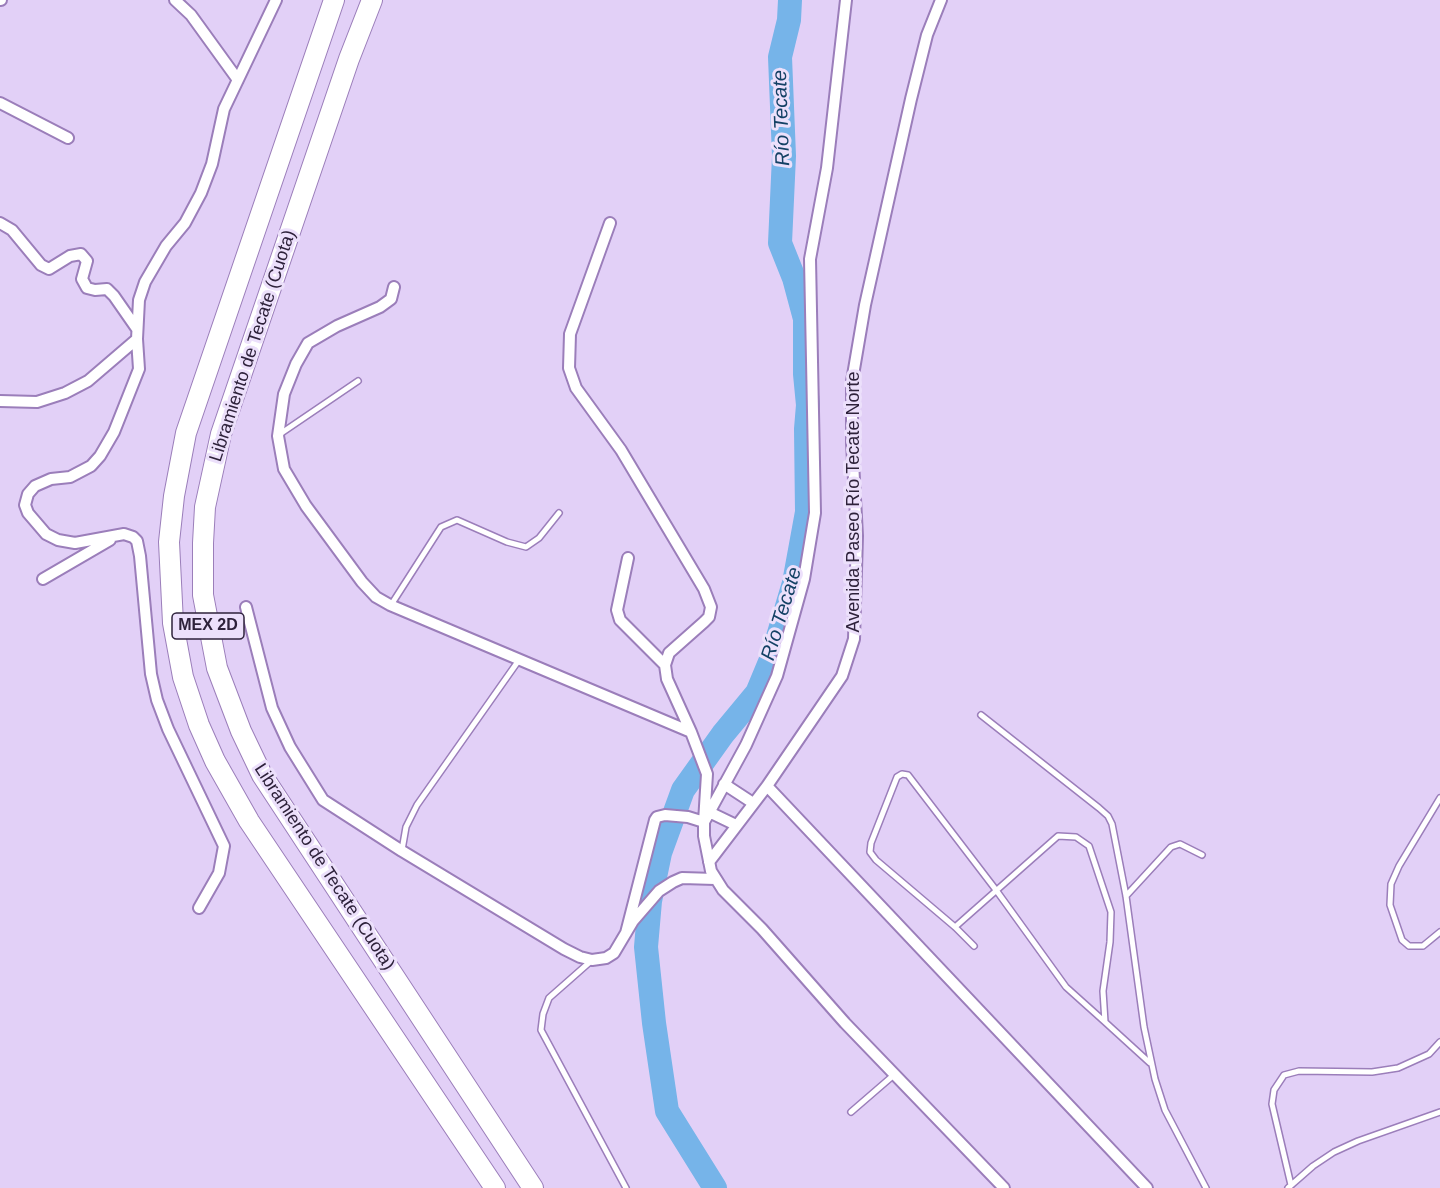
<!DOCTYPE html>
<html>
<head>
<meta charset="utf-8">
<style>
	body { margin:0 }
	canvas { display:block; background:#e2d0f7 }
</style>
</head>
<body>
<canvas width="1440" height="1188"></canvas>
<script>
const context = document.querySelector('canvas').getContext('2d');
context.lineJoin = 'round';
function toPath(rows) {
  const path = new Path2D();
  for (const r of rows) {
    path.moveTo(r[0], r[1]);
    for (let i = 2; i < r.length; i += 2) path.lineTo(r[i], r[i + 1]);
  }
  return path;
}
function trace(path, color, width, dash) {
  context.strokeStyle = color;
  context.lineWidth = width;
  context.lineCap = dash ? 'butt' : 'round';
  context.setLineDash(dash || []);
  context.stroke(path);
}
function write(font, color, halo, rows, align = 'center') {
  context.font = font + ' Helvetica,sans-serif';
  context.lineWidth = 6;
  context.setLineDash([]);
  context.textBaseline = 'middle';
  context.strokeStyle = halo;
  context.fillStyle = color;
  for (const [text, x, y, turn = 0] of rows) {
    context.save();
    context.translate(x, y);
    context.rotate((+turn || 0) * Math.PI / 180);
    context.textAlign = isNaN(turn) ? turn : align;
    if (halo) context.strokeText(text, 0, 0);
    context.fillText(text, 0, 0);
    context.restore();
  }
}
const river = toPath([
	[715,1188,667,1111,654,1023,646,947,650,901,660,853,683,790,723,734,757,693,772,657,794,583,807,512,806,429,808,405,805,374,805,319,794,278,780,243,784,156,780,57,789,20,790,0]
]);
const service = toPath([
	[280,434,358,381],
	[391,605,441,527,457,520,507,542,526,547,539,538,559,513],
	[981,715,1099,808,1108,816,1112,824,1126,896,1144,1027,1155,1079,1165,1110,1206,1188],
	[1440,798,1399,866,1391,884,1390,905,1402,940,1409,946,1423,946,1440,932],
	[402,850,406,827,417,805,519,660],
	[1126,896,1171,847,1180,844,1202,855],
	[955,927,1058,836,1076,837,1089,846,1111,912,1110,942,1103,991,1105,1022,1150,1063],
	[974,946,955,927,876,860,870,852,871,843,897,777,902,774,908,775,996,890,1066,987,1105,1022],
	[591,961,549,998,543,1014,541,1030,626,1188],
	[851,1112,895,1074],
	[1291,1185,1272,1104,1274,1090,1284,1075,1299,1071,1372,1072,1398,1068,1429,1054,1440,1042],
	[1288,1188,1313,1166,1334,1152,1358,1141,1440,1112]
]);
const minor = toPath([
	[0,0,1,0],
	[175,0,191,15,238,80],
	[846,0,827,168,810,259,815,513,804,579,777,676,746,745,704,822,704,836,711,871,723,890,762,929,845,1023,1004,1188],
	[0,103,68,138],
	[0,223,12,230,41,265,49,269,70,256,81,254,87,261,82,279,87,288,95,290,107,289,114,296,137,329],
	[610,223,570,334,569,368,576,388,621,450,704,589,711,607,709,617,704,622,669,653,665,665,667,679,691,732],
	[394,287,391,299,380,307,337,326,308,343,296,364,284,394,278,436,284,469,306,506,362,582,376,597,390,605,691,732,707,774,704,822,688,817,665,815,657,817,655,820,626,933],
	[0,401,37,402,65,393,88,381,137,339],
	[628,558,617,610,620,620,665,665],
	[43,579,110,540],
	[246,607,272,708,290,747,323,800,402,851,564,949,580,957,592,960,606,958,614,953,633,921,659,891,673,882,682,878,715,879],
	[724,784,753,803],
	[767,786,1147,1188],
	[709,812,736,825],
	[709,862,767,786,842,676,854,639,857,536,852,443,852,381,865,305,911,99,927,35,941,0],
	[199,908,219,873,224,846,168,729,157,700,151,674,140,556,137,541,133,537,124,534,75,543,58,540,46,534,28,513,25,505,28,494,35,486,51,479,70,477,91,466,100,456,114,432,139,369,137,339,139,300,145,282,166,246,185,223,201,193,212,164,224,109,276,0]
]);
const motorway = toPath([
	[334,0,186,433,174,496,169,542,173,623,183,677,199,725,215,761,249,821,495,1188],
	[372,0,349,59,221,434,205,507,203,543,203,595,217,668,241,731,262,775,533,1188]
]);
const shields = [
	[208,626,72]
];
const shieldNames = [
	["MEX 2D",208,626]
];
const streetNames = [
	["Libramiento de Tecate (Cuota)",253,346,-72],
	["Avenida Paseo Río Tecate Norte",854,502,-90],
	["Libramiento de Tecate (Cuota)",324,867,57]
];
const waterNames = [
	["Río Tecate",782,118,-92],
	["Río Tecate",782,614,-73]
];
trace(river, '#76b4e9', 24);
trace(service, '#9b7eba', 8);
trace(minor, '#9b7eba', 14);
trace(motorway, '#9b7eba', 22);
trace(service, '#fff', 5);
trace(minor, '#fff', 10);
trace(motorway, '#fff', 20);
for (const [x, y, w] of shields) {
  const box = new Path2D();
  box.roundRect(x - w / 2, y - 13, w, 26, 4.5);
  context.fillStyle = '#ece0fb';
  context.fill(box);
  trace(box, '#2e223b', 1.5);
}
write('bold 16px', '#2e223b', null, shieldNames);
write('18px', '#2e223b', '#ece0fb', streetNames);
write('italic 20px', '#144165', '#ece0fb', waterNames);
</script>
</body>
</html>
